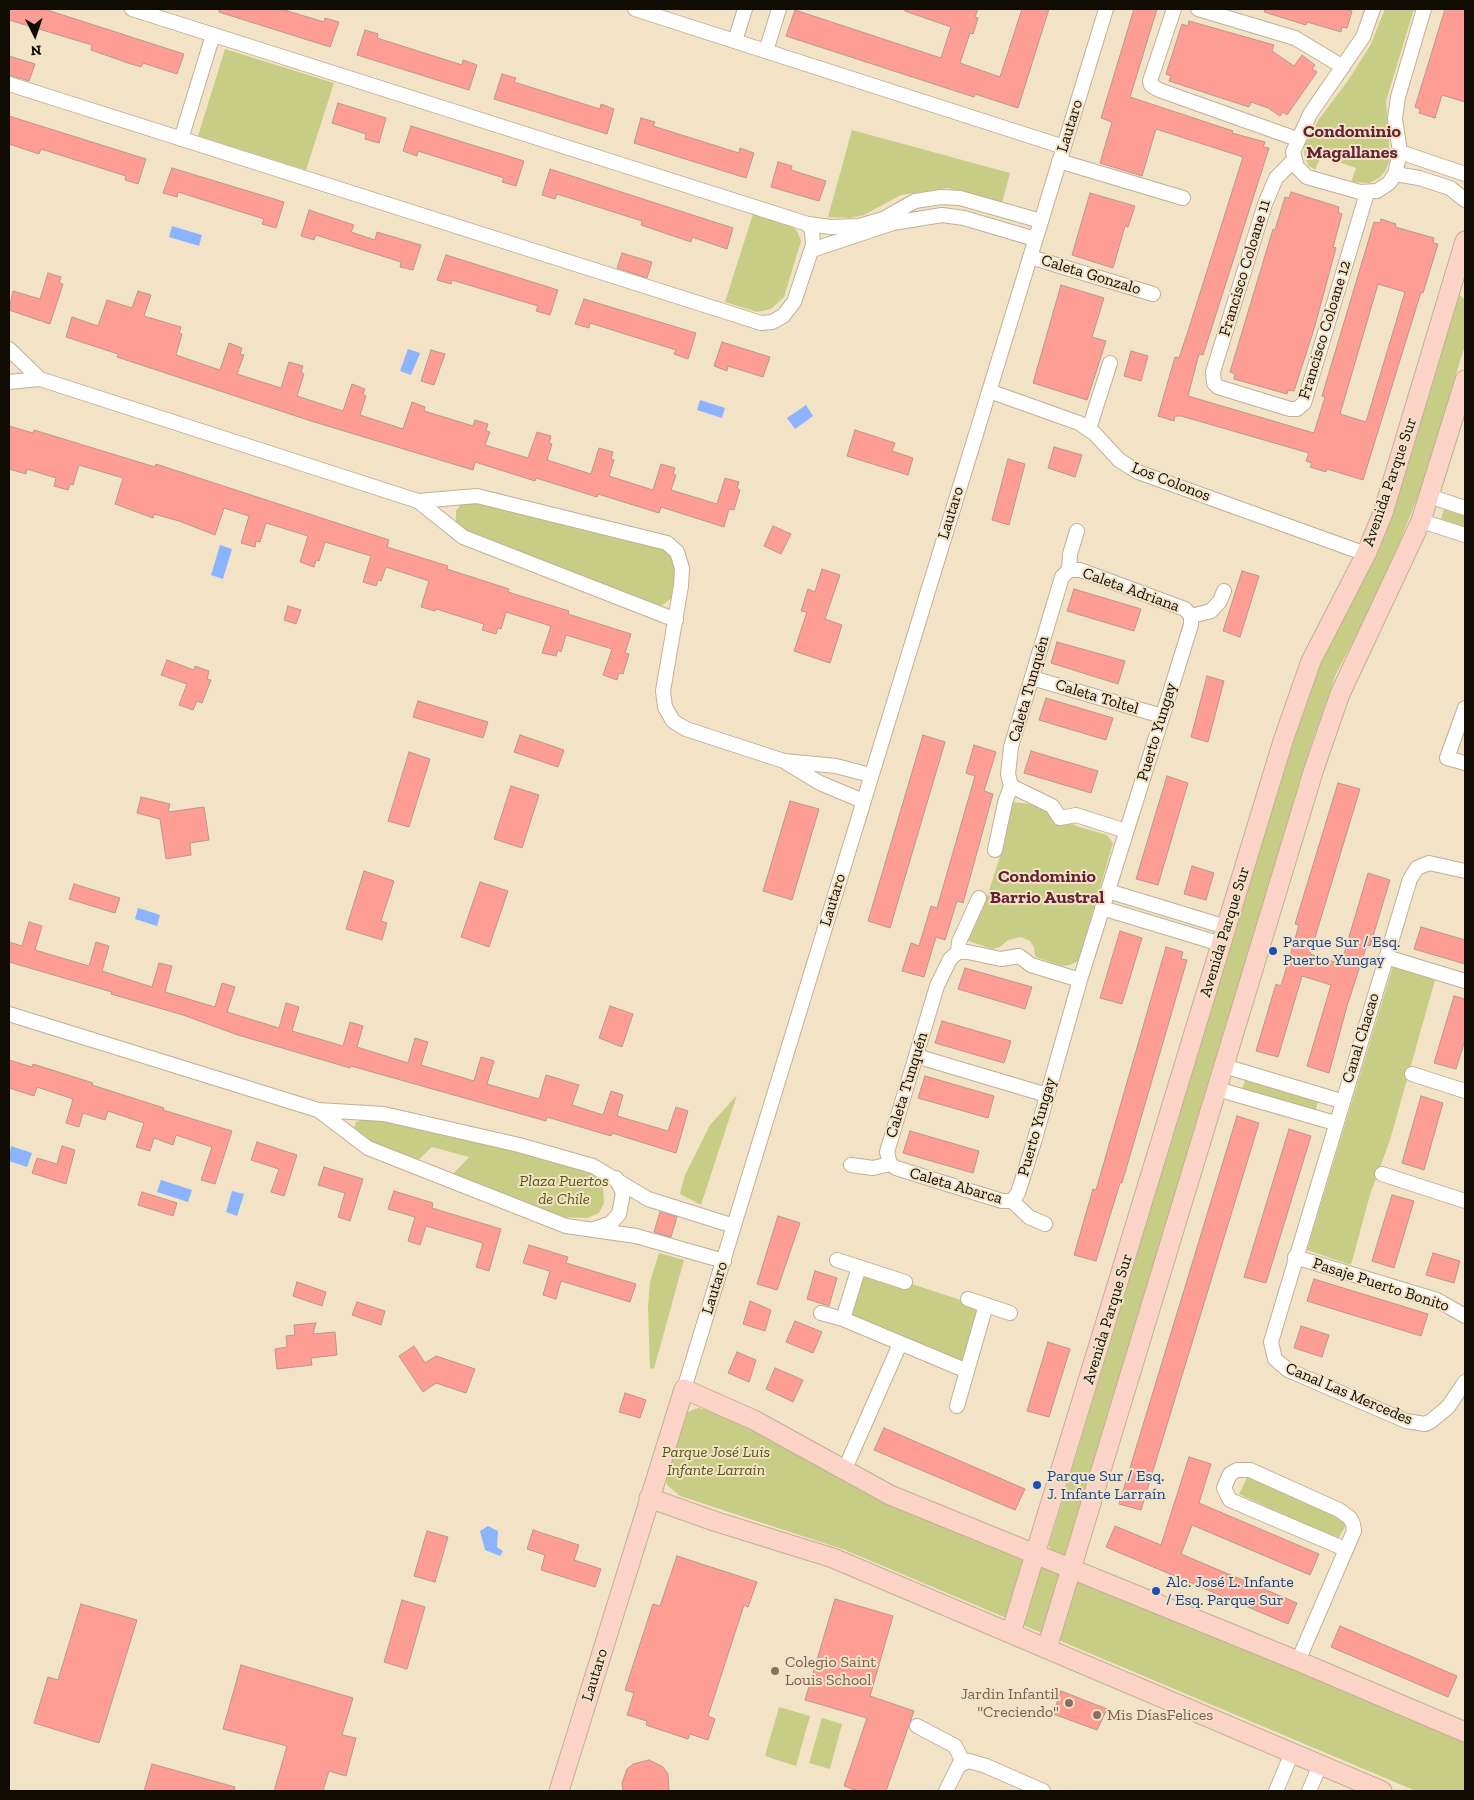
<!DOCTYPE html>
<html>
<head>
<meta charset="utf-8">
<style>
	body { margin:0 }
	#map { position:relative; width:1474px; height:1800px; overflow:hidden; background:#f3e3c6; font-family:"Zilla Slab",serif }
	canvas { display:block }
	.frame { position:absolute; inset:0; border:10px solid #100b03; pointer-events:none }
	.north { position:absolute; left:10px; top:10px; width:50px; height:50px; -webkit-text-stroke:4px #f3e3c6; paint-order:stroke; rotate:176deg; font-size:14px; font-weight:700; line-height:20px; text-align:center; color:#100b03 }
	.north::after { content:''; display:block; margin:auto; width:18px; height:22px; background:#100b03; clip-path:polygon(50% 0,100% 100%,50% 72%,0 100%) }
</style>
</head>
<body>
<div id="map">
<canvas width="1474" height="1800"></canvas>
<div class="frame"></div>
<div class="north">N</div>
</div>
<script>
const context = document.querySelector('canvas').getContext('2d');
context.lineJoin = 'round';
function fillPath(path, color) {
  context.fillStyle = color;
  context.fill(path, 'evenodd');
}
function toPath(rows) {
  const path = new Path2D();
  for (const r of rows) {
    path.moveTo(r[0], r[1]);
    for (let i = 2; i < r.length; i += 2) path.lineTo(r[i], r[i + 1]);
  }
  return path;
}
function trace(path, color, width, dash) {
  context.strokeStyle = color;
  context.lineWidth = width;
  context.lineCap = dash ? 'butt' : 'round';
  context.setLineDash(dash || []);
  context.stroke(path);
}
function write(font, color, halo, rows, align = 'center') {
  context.font = font + ' "Zilla Slab",serif';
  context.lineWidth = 4;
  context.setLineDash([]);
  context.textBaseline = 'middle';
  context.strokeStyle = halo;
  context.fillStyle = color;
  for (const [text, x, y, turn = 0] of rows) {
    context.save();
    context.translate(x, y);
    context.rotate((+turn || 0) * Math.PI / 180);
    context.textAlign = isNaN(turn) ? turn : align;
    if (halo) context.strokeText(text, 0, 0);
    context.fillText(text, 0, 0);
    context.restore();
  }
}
const green = toPath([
	[1385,9,1414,9,1386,101,1390,159,1386,170,1380,177,1370,183,1351,182,1356,168,1321,156,1315,170,1308,165,1304,155,1305,144,1319,119,1347,82,1370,46],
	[225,49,334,83,306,170,198,136],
	[852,130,1010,173,1002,203,947,188,901,195,864,215,850,218,828,217],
	[753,214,791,225,797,231,801,241,784,297,771,309,757,312,725,302],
	[1459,294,1465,300,1465,345,1422,486,1383,584,1336,674,1311,745,1068,1553,1062,1556,1051,1552,1049,1545,1281,776,1323,656,1363,579,1393,513],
	[472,502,652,544,666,550,671,555,676,568,671,599,661,606,656,606,464,530,456,522,456,511,461,504],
	[1444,508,1465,515,1465,527,1441,519],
	[1012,802,1030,804,1079,827,1107,835,1113,843,1080,955,1078,961,1070,965,1062,966,1039,958,1035,956,1034,947,1030,941,1021,937,1008,940,1000,947,992,949,966,940,986,900,1004,844,1007,816],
	[1393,966,1435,980,1390,1140,1370,1195,1351,1265,1307,1250],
	[1246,1078,1318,1101,1315,1112,1242,1089],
	[737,1095,701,1205,680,1194,685,1175,710,1125],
	[365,1119,394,1122,581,1167,599,1178,603,1185,604,1203,599,1213,587,1218,558,1217,452,1175,469,1157,432,1147,417,1161,365,1141,354,1128,356,1122],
	[659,1253,684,1260,654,1369,650,1368,648,1307,650,1282],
	[863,1268,982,1307,963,1364,845,1316],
	[698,1408,714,1412,751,1429,838,1477,1088,1579,1465,1743,1465,1791,1416,1791,845,1550,680,1496,667,1485,666,1479,685,1413],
	[1249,1474,1348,1522,1337,1540,1239,1494],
	[779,1707,810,1716,796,1766,765,1756],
	[822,1718,842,1724,830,1769,809,1763]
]);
const water = toPath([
	[172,226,202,235,199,246,169,237],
	[408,349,420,353,411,375,400,371],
	[700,400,725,408,722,418,697,410],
	[806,405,813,416,795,429,787,418],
	[220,545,232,549,223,579,211,575],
	[138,908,160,915,157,926,135,919],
	[11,1146,32,1153,27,1167,9,1161],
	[161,1180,192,1190,188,1202,157,1192],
	[232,1191,244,1194,237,1216,226,1212],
	[488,1526,498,1531,497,1547,503,1551,500,1556,485,1550,480,1531]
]);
const building = toPath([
	[9,9,44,9,184,54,177,74,143,63,141,67,128,63,91,50,92,45,9,20,9,9],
	[219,9,281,9,324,22,325,18,339,22,330,47,219,12,219,9],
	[905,9,978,9,975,17,978,18,973,34,970,33,960,63,1000,77,1022,9,1049,9,1018,108,975,94,974,97,786,36,795,10,941,58,951,27,905,11,905,9],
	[1134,9,1157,9,1130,97,1233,131,1232,133,1265,142,1263,147,1269,148,1203,355,1199,354,1188,396,1314,433,1325,397,1322,396,1374,222,1380,223,1381,219,1396,224,1395,227,1434,238,1433,243,1438,244,1423,293,1421,292,1363,480,1327,469,1326,472,1310,467,1312,463,1306,461,1309,453,1181,416,1175,416,1174,421,1158,416,1175,357,1179,358,1189,328,1243,157,1156,129,1142,176,1100,163,1112,122,1101,118,1134,9],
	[1378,284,1405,292,1366,422,1340,414,1378,284],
	[1265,9,1345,9,1352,11,1347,28,1342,27,1341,32,1307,22,1306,25,1264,12,1265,9],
	[1445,9,1465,9,1465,102,1442,95,1435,118,1419,113,1420,109,1415,107,1445,9],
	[1189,21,1274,45,1272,51,1294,66,1302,55,1315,65,1312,69,1317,72,1287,115,1283,112,1280,116,1268,108,1251,102,1249,107,1169,81,1171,76,1166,74,1182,24,1188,26,1189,21],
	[365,30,378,34,377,38,462,65,463,60,477,65,469,90,357,55,365,30],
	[9,56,35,64,29,81,9,75,9,56],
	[502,74,516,78,514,82,600,109,601,104,614,109,607,134,494,99,502,74],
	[338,103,386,118,379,143,365,139,366,134,332,123,338,103],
	[9,116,146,159,138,184,125,180,126,176,41,149,39,154,9,144,9,116],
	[641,118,655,122,653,126,739,153,740,148,754,153,746,178,634,143,641,118],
	[411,126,524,161,516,186,502,182,504,178,418,151,417,156,403,151,411,126],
	[778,162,792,166,791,170,826,181,819,201,771,187,778,162],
	[172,168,284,202,276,228,262,224,264,219,178,192,177,197,163,193,172,168],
	[550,169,733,228,727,249,692,237,691,242,641,225,642,221,557,194,555,199,542,195,550,169],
	[1291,192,1339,207,1338,212,1342,214,1333,247,1336,248,1314,329,1294,391,1288,390,1287,394,1234,379,1235,374,1230,372,1273,229,1275,230,1285,197,1289,198,1291,192],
	[1090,193,1135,206,1128,227,1125,226,1113,268,1072,255,1090,193],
	[309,210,354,225,351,232,375,240,377,232,421,245,413,270,400,267,401,262,316,235,314,240,301,236,309,210],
	[622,253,652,262,647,278,617,268,622,253],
	[446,255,558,290,550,315,536,311,538,306,452,280,451,284,437,280,446,255],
	[48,273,61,277,59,283,63,284,50,324,9,310,13,291,40,299,48,273],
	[1061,285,1104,298,1092,337,1106,341,1087,400,1033,383,1061,285],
	[138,291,151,295,144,316,181,327,179,333,182,334,176,355,220,370,229,343,242,348,240,354,244,355,237,374,281,388,289,362,303,366,301,372,304,374,297,396,343,411,352,384,365,389,363,394,366,396,360,415,403,429,412,402,425,407,424,411,473,426,475,420,488,424,486,431,490,432,485,445,528,458,537,432,551,436,549,443,552,444,547,460,591,474,599,448,613,452,611,459,614,460,609,476,653,490,661,464,675,468,673,474,676,475,671,490,717,504,725,478,739,482,737,488,740,490,734,510,729,509,724,527,661,507,659,513,598,494,597,497,536,478,535,481,475,462,473,470,311,421,117,357,118,354,66,337,72,317,98,326,107,300,132,308,138,291],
	[584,299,696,333,688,359,674,354,676,350,590,323,589,328,575,324,584,299],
	[722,342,770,357,763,377,728,366,727,371,714,366,722,342],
	[431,350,445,354,434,385,421,381,431,350],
	[1131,351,1148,356,1141,381,1124,376,1131,351],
	[9,426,33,433,34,430,155,467,156,464,389,540,387,547,448,566,447,569,509,589,508,592,569,611,568,614,631,634,625,653,629,654,623,674,619,673,617,680,603,675,612,649,566,635,561,652,558,650,556,656,542,653,551,626,506,612,501,629,498,628,496,634,482,630,484,624,436,609,435,611,421,607,429,581,386,567,381,581,378,580,376,586,363,582,371,556,325,542,319,561,316,560,314,567,300,562,308,536,266,523,260,542,256,541,255,547,241,543,249,516,224,508,215,535,179,521,154,514,153,518,115,504,123,478,79,465,73,485,70,484,68,490,54,486,56,478,27,469,26,474,9,469,9,426],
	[855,430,895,443,892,451,913,458,908,475,847,456,855,430],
	[1054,447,1082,455,1075,477,1048,468,1054,447],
	[1008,459,1025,464,1009,525,992,520,1008,459],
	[773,526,791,534,781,554,764,546,773,526],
	[822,569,840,575,825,619,842,625,830,663,794,651,807,612,801,611,808,589,815,592,822,569],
	[1242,571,1259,576,1240,637,1223,631,1242,571],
	[1074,589,1141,609,1134,631,1067,611,1074,589],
	[288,606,301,610,296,624,284,620,288,606],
	[1057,642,1125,661,1118,684,1051,663,1057,642],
	[167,660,194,670,195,666,209,671,207,679,211,680,202,703,197,701,193,710,179,705,187,684,161,675,167,660],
	[1207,676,1224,681,1208,742,1191,737,1207,676],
	[1046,698,1113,718,1106,740,1039,720,1046,698],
	[418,701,488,722,483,738,413,717,418,701],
	[520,735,564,750,558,767,514,752,520,735],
	[923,735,945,742,890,928,868,921,923,735],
	[974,745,996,752,984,791,993,794,963,903,957,901,945,940,936,937,924,977,902,971,911,943,919,946,931,906,937,908,975,776,966,773,974,745],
	[1031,751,1098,771,1091,793,1024,773,1031,751],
	[409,752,430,759,409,827,388,821,409,752],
	[1167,776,1188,783,1158,885,1136,879,1167,776],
	[1338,783,1360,789,1310,954,1341,964,1368,873,1390,880,1370,946,1367,945,1347,1006,1329,1073,1307,1066,1331,985,1302,976,1278,1057,1256,1051,1276,984,1281,986,1299,925,1295,924,1338,783],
	[511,786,539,795,522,848,494,839,511,786],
	[141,797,170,804,168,812,204,807,209,840,190,843,191,855,166,859,160,819,137,813,141,797],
	[790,801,819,809,792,900,763,891,790,801],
	[1192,866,1214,873,1206,900,1184,894,1192,866],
	[364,871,394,881,381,921,387,923,382,940,346,929,364,871],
	[480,882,508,891,489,947,461,937,480,882],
	[74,884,120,898,115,913,69,899,74,884],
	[29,922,42,926,35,950,89,966,96,942,109,946,102,971,152,987,159,963,172,966,165,992,215,1007,222,983,235,987,227,1012,279,1028,286,1003,299,1007,292,1031,343,1046,350,1022,363,1026,357,1047,408,1063,415,1038,428,1042,421,1065,474,1081,481,1057,494,1061,487,1084,539,1099,546,1075,579,1085,572,1105,603,1115,611,1091,623,1095,617,1116,668,1131,676,1107,688,1111,676,1153,612,1133,611,1136,547,1117,546,1121,351,1066,350,1068,238,1035,183,1015,111,994,112,992,9,962,9,942,22,946,29,922],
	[1421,927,1465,940,1465,964,1414,949,1421,927],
	[1120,931,1142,938,1122,1004,1100,998,1120,931],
	[1166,947,1183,952,1181,959,1187,960,1122,1183,1120,1183,1096,1261,1074,1255,1093,1189,1096,1190,1166,947],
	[965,968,1032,987,1025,1009,958,989,965,968],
	[1454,996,1465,999,1465,1040,1456,1069,1434,1063,1454,996],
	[610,1006,633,1014,622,1047,599,1038,610,1006],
	[942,1021,1011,1041,1004,1063,935,1043,942,1021],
	[9,1060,32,1067,33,1064,93,1083,92,1085,164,1108,163,1110,232,1131,215,1184,201,1180,212,1147,176,1135,173,1145,154,1138,150,1151,136,1147,144,1123,108,1111,105,1120,83,1113,79,1127,66,1123,73,1099,37,1087,34,1096,9,1088,9,1060],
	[925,1076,994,1096,988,1118,918,1098,925,1076],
	[1421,1096,1443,1103,1424,1170,1402,1163,1421,1096],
	[1237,1116,1259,1123,1141,1510,1119,1504,1237,1116],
	[1289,1129,1311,1136,1266,1283,1244,1277,1289,1129],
	[910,1131,979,1151,973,1173,903,1153,910,1131],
	[257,1142,297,1155,284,1196,271,1192,279,1169,251,1160,257,1142],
	[62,1146,75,1150,66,1184,32,1173,37,1158,57,1164,62,1146],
	[324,1167,363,1179,350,1221,338,1217,345,1193,318,1185,324,1167],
	[394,1191,433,1203,432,1208,501,1229,489,1271,476,1267,483,1243,426,1226,420,1245,408,1241,415,1217,388,1209,394,1191],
	[142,1192,177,1203,173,1216,138,1205,142,1192],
	[1392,1195,1414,1201,1394,1268,1372,1261,1392,1195],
	[660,1212,677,1217,671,1237,654,1232,660,1212],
	[778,1216,800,1223,777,1290,757,1284,778,1216],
	[529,1245,568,1257,566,1263,636,1284,630,1302,561,1281,556,1299,543,1295,550,1271,523,1263,529,1245],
	[1433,1253,1460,1261,1454,1283,1426,1275,1433,1253],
	[815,1271,837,1278,829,1306,807,1299,815,1271],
	[1314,1279,1428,1314,1421,1336,1307,1301,1314,1279],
	[297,1282,326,1292,322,1306,293,1296,297,1282],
	[750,1301,771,1310,765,1331,743,1324,750,1301],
	[357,1302,385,1311,381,1325,352,1315,357,1302],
	[795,1321,822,1332,813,1353,786,1342,795,1321],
	[316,1323,313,1334,335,1332,337,1355,311,1358,312,1365,277,1369,275,1349,287,1347,286,1336,295,1335,294,1325,316,1323],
	[1301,1326,1329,1335,1322,1357,1294,1348,1301,1326],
	[1048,1342,1070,1349,1049,1417,1027,1411,1048,1342],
	[414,1346,425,1363,436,1356,475,1369,466,1393,436,1383,423,1392,399,1356,414,1346],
	[737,1352,756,1360,749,1382,728,1373,737,1352],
	[775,1368,803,1380,793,1402,766,1389,775,1368],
	[625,1393,646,1400,640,1418,619,1412,625,1393],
	[884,1428,1025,1489,1015,1510,874,1450,884,1428],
	[1189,1457,1211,1464,1199,1503,1319,1554,1310,1575,1192,1525,1181,1554,1297,1603,1288,1624,1106,1547,1115,1526,1161,1545,1189,1457],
	[533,1530,579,1545,574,1560,601,1569,595,1587,541,1570,545,1555,527,1549,533,1530],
	[427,1531,448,1537,435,1582,414,1576,427,1531],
	[677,1556,757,1582,748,1607,744,1605,708,1716,715,1719,708,1740,690,1734,688,1739,646,1725,647,1721,627,1715,634,1693,625,1690,653,1604,660,1606,677,1556],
	[835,1599,893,1616,870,1696,914,1711,886,1791,858,1791,844,1786,867,1718,805,1700,835,1599],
	[402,1600,425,1607,407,1669,384,1662,402,1600],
	[81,1604,137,1620,99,1743,34,1723,48,1677,58,1680,81,1604],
	[1340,1626,1457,1676,1448,1697,1331,1647,1340,1626],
	[241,1665,353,1698,342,1735,356,1738,346,1776,329,1771,323,1791,274,1791,287,1746,223,1729,241,1665],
	[1061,1691,1107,1709,1097,1730,1053,1714,1061,1691],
	[649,1760,663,1767,668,1774,669,1791,623,1791,622,1783,627,1769,633,1764,649,1760],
	[152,1764,235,1787,234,1791,144,1791,152,1764]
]);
const street = toPath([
	[132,9,808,224,831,227,859,226,883,219,915,201,941,197,960,198,1041,221],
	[635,9,1064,147],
	[1174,9,1150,81,1151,85,1159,90,1297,139],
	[1198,9,1295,38,1343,67],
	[1373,9,1363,37,1310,114,1293,152,1297,167,1307,177,1360,192,1377,191,1389,183,1395,174,1400,152,1395,119,1398,97,1424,9],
	[735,41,745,9],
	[766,51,779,9],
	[9,84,761,323,772,322,783,316,794,302,813,245,812,231,808,224],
	[181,139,213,35],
	[1400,152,1465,174],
	[1294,160,1276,178,1265,204,1213,372,1214,383,1218,387,1290,409,1297,409,1304,403,1367,193],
	[1059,161,1183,198],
	[1395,174,1419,178,1450,188,1465,200],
	[812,250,893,223,942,215,964,218,1035,239],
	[1030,257,1153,294],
	[9,349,40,379],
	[9,382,40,379,418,501,477,496,667,543,677,552,682,568,681,586,663,691,665,707,673,721,686,729,784,761,836,766,870,775],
	[989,391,1079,423,1095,434,1119,460,1138,472,1366,554],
	[1089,429,1110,363],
	[1429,496,1465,508],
	[418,501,463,537,676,620],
	[1421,521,1465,535],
	[1069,570,1080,570,1185,609,1191,616],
	[1069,570,1070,554,1077,531],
	[1191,616,1211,611,1220,601,1224,591],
	[1032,678,1162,716],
	[1465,708,1447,758,1465,763],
	[787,763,820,783,863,801],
	[1011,786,1052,806,1060,818,1076,815,1126,831],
	[995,850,1005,803,1011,786,1008,774,1011,747,1062,577,1069,570],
	[1465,871,1429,863,1417,868,1410,879,1271,1342,1275,1359,1288,1370,1406,1421,1425,1424,1431,1421,1448,1407,1465,1382],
	[1108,891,1226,927],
	[1102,908,1221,944],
	[958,952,968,952,1001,959,1019,956,1031,965,1080,980],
	[1386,957,1465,981],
	[9,1014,318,1110,384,1114,519,1145,593,1166,648,1199,734,1226],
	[916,1056,1047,1095],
	[1224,1066,1341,1101],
	[1412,1074,1465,1091],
	[1217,1089,1335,1123],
	[318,1110,368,1148,566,1226,636,1236,724,1261],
	[890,1164,887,1152,937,986,950,959,958,952,959,942,979,898],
	[890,1164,896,1168,1002,1201,1012,1201],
	[851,1165,873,1168,890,1164],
	[1382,1174,1465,1201],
	[1012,1201,1018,1193,1034,1142,1080,980,1191,625,1191,616],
	[1012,1201,1029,1217,1045,1224],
	[594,1229,611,1223,619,1214,623,1193,616,1178],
	[1295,1257,1437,1300,1465,1316],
	[837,1260,905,1282],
	[968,1299,1010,1313],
	[821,1313,843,1319,967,1371],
	[843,1319,859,1267],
	[684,1389,1106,9],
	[957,1406,986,1305],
	[844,1471,900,1344],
	[1298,1661,1354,1531,1353,1524,1350,1518,1339,1510,1250,1470,1237,1470,1230,1474,1224,1488,1230,1500,1345,1549],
	[917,1726,955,1746,963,1762],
	[946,1791,959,1765,969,1761,986,1766,1043,1791],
	[1276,1791,1292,1753],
	[1309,1791,1320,1765]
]);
const secondary = toPath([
	[649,1498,717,1522,833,1558,1382,1791],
	[1011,1633,1283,741,1311,661,1366,554,1383,513,1465,241],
	[1047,1648,1314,769,1340,694,1421,521,1465,380],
	[559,1791,684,1389,754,1420,890,1495,1298,1661,1465,1732]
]);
const markers = [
	[1273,951,5,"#1a4fb4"],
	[1037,1485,5,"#1a4fb4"],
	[1156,1591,5,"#1a4fb4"],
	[775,1671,5,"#8d6e63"],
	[1069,1703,5,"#8d6e63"],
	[1097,1715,5,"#8d6e63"]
];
const streetNames = [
	["Lautaro",1070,126,-73],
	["Francisco Coloane 11",1245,268,-73],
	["Caleta Gonzalo",1091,275,17],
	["Francisco Coloane 12",1325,330,-73],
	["Los Colonos",1171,482,21],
	["Avenida Parque Sur",1390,482,-71],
	["Lautaro",951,513,-73],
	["Caleta Adriana",1131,590,20],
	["Caleta Tunquén",1029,689,-74],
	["Caleta Toltel",1097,697,17],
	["Puerto Yungay",1157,732,-73],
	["Lautaro",833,900,-73],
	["Avenida Parque Sur",1225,932,-73],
	["Canal Chacao",1361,1038,-73],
	["Caleta Tunquén",907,1085,-73],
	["Puerto Yungay",1037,1127,-74],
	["Caleta Abarca",956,1186,16],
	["Pasaje Puerto Bonito",1381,1285,18],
	["Lautaro",715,1288,-73],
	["Avenida Parque Sur",1108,1319,-73],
	["Canal Las Mercedes",1349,1394,23],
	["Lautaro",595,1675,-73]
];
const transitNames = [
	["Parque Sur / Esq.",1283,942],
	["Puerto Yungay",1283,960],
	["Parque Sur / Esq.",1047,1476],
	["J. Infante Larraín",1047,1494],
	["Alc. José L. Infante",1166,1582],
	["/ Esq. Parque Sur",1166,1600]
];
const parkNames = [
	["Plaza Puertos",564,1181],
	["de Chile",564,1199],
	["Parque José Luis",716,1452],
	["Infante Larrain",716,1470]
];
const educationNames = [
	["Colegio Saint",785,1662],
	["Louis School",785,1680],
	["Jardin Infantil",1059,1694,"right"],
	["\"Creciendo\"",1059,1712,"right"],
	["Mis DíasFelices",1107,1715]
];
const neighbourhoodNames = [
	["Condominio",1352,132],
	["Magallanes",1352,153],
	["Condominio",1047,877],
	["Barrio Austral",1047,898]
];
fillPath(green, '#c7cd85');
fillPath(water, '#8cb3fe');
fillPath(building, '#fd9d94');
trace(building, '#b99692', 1);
trace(street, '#c0b095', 16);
trace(secondary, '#c0b095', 21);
trace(street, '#fff', 14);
trace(secondary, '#fcd4c7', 19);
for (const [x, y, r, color] of markers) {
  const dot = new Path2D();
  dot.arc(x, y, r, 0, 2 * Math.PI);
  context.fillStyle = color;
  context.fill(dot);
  trace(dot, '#f3e3c6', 2);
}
write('16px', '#100b03', '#f3e3c6', streetNames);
write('16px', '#164399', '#f3e3c6', transitNames, 'left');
write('italic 16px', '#545713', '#f3e3c6', parkNames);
write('16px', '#785e54', '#f3e3c6', educationNames, 'left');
write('bold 18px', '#652033', '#f3e3c6', neighbourhoodNames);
</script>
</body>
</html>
